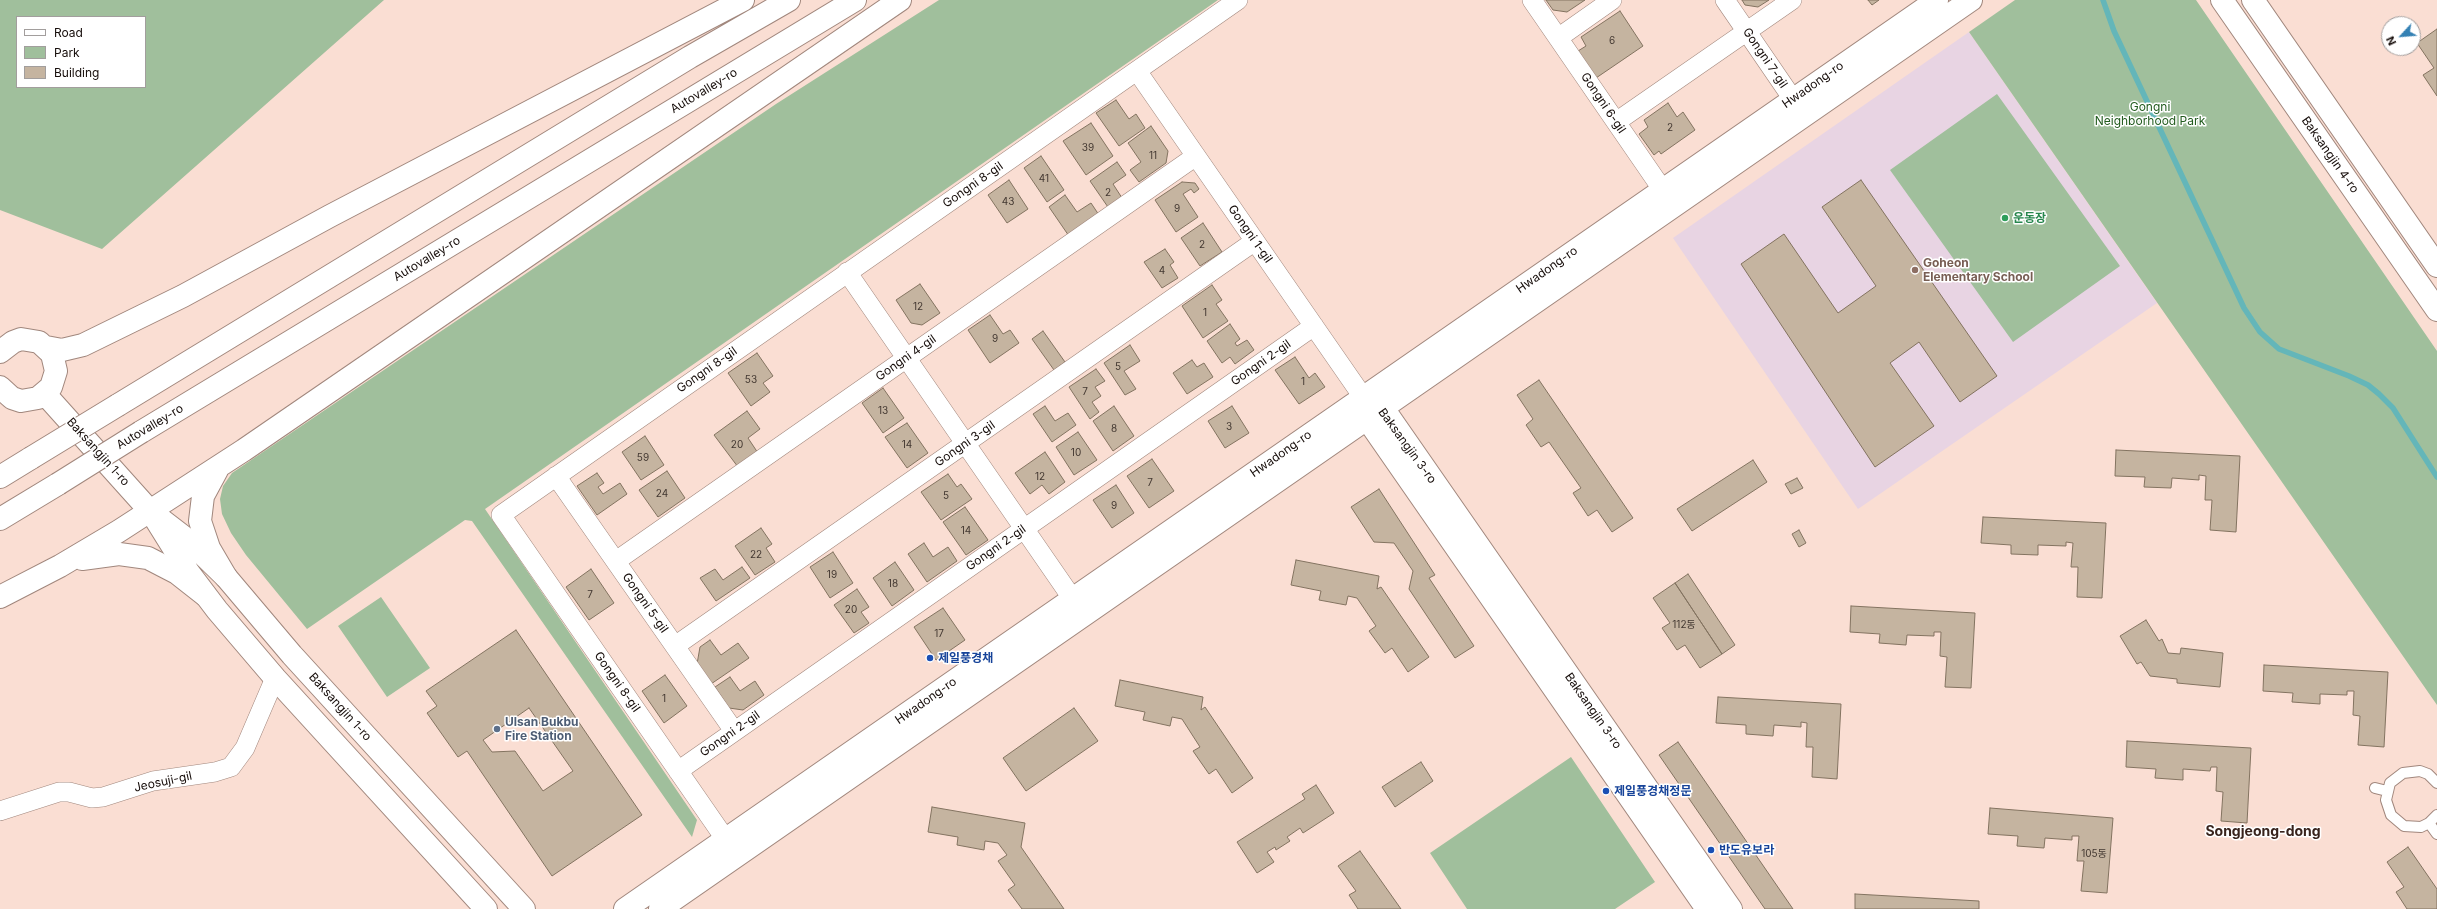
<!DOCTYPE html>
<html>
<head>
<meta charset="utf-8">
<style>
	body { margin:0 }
	#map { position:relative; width:2437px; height:909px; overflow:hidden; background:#faded3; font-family:Inter,sans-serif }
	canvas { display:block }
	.legend { position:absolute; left:16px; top:16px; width:130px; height:72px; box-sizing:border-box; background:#fff; border:1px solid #a29e9d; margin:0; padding:5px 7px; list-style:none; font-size:12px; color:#160d0a }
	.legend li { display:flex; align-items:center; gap:8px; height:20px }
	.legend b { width:20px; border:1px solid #a29e9d }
	.north { position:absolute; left:2381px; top:16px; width:40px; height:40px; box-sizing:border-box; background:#fff; border:1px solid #a29e9d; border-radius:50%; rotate:244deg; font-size:11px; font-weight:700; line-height:16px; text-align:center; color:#160d0a }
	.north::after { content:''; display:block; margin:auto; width:14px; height:18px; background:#3481b4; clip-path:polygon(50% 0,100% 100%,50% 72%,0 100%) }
</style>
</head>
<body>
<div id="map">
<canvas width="2437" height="909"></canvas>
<ul class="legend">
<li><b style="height:5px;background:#fff"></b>Road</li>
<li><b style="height:11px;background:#a0bf9c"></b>Park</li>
<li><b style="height:11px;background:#c5b4a0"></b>Building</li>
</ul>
<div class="north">N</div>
</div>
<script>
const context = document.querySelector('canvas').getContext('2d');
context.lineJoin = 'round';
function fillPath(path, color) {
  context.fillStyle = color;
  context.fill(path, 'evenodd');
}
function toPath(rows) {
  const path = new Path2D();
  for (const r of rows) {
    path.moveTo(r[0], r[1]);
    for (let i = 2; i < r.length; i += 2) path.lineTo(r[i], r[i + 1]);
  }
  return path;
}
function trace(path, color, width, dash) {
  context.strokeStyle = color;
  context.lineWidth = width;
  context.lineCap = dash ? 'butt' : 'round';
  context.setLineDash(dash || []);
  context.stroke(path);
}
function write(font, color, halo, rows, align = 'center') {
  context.font = font + ' Inter,"Noto Sans KR",sans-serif';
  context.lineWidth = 3;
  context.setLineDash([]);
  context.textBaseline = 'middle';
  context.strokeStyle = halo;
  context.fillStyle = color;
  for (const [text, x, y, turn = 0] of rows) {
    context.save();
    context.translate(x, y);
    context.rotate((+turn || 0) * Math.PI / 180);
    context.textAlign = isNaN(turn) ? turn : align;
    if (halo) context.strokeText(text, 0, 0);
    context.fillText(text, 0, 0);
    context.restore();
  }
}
const education = toPath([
	[1969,32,2157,303,1858,509,1673,238]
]);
const green = toPath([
	[0,0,384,0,102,249,0,210],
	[17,17,145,17,145,87,17,87],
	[939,0,1218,0,485,509,697,820,692,837,472,521,465,520,307,629,246,555,231,533,222,514,220,499,223,486,232,473,776,104],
	[2015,0,2196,0,2437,351,2437,705,1969,32],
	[1997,94,2120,266,2013,342,1890,170],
	[381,597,430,668,387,697,338,626],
	[1571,757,1655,882,1615,909,1467,909,1430,853]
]);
const stream = toPath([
	[2103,0,2114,31,2244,308,2260,332,2279,349,2349,376,2368,385,2379,394,2393,408,2437,477]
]);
const building = toPath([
	[1546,0,1585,0,1567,12,1553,10,1546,0],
	[1742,0,1769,0,1758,7,1745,5,1742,0],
	[1868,0,1879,0,1872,5,1868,0],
	[1620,11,1643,46,1596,78,1578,51,1586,46,1581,37,1620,11],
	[2437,29,2437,96,2423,75,2434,68,2417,43,2437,29],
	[1116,100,1129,119,1136,114,1145,128,1119,146,1096,113,1116,100],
	[1668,103,1677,117,1683,112,1695,130,1661,154,1659,151,1654,155,1639,134,1648,127,1644,120,1668,103],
	[1091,123,1113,156,1086,175,1063,141,1091,123],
	[1151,126,1168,151,1166,163,1139,182,1130,170,1141,162,1128,143,1151,126],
	[1041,156,1064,190,1047,202,1024,168,1041,156],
	[1117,162,1126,175,1113,184,1124,201,1110,210,1090,181,1117,162],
	[1009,180,1028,209,1007,223,988,195,1009,180],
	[1861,180,1997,376,1960,402,1919,342,1890,363,1934,426,1875,467,1741,264,1784,234,1838,313,1876,286,1822,207,1861,180],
	[1182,182,1195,183,1199,189,1194,193,1191,189,1183,194,1198,217,1176,232,1155,200,1182,182],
	[1065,195,1077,212,1091,203,1101,218,1071,239,1049,207,1065,195],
	[1203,223,1222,252,1200,266,1181,238,1203,223],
	[1165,249,1174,262,1170,265,1178,278,1162,288,1144,262,1165,249],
	[920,284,940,313,922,325,911,323,896,300,920,284],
	[1212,285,1222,300,1216,304,1228,321,1203,338,1182,306,1212,285],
	[990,315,1003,334,1010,330,1019,343,990,363,968,330,990,315],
	[1230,324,1240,339,1235,343,1237,346,1247,340,1254,350,1235,364,1230,357,1222,363,1207,341,1230,324],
	[1043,331,1065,362,1054,370,1032,339,1043,331],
	[1130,345,1140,361,1124,371,1136,389,1125,395,1104,363,1130,345],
	[757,353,773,376,763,383,770,392,751,406,728,373,757,353],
	[1295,357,1309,378,1315,373,1325,387,1299,404,1275,370,1295,357],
	[1192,360,1197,367,1204,363,1213,377,1187,394,1173,373,1192,360],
	[1096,369,1105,381,1095,387,1101,396,1092,402,1099,412,1090,419,1069,387,1096,369],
	[1539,380,1633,518,1612,532,1597,510,1588,516,1573,493,1581,488,1549,442,1541,447,1526,425,1533,419,1517,395,1539,380],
	[883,388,904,418,883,433,862,403,883,388],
	[1045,406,1055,421,1068,413,1076,425,1052,442,1033,414,1045,406],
	[1114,406,1134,436,1113,451,1093,421,1114,406],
	[1232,406,1249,433,1225,448,1208,421,1232,406],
	[747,411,760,429,748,438,758,453,738,467,714,435,747,411],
	[907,423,928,453,907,468,885,437,907,423],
	[1078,432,1097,460,1074,475,1056,447,1078,432],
	[645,436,664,465,641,480,622,452,645,436],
	[2116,450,2240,456,2236,532,2210,530,2212,500,2205,500,2206,476,2199,475,2199,480,2172,478,2171,488,2144,487,2145,477,2115,476,2116,450],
	[1045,452,1065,482,1049,494,1042,485,1030,494,1015,473,1045,452],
	[1152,459,1174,491,1149,508,1127,476,1152,459],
	[1753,460,1767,482,1692,531,1677,509,1753,460],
	[667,471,685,498,658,517,639,490,667,471],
	[597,473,604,483,598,487,603,494,620,483,627,494,597,515,577,486,597,473],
	[948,474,957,487,961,484,972,499,941,520,921,492,948,474],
	[1797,478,1803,488,1791,494,1785,484,1797,478],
	[1116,485,1134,513,1112,528,1093,500,1116,485],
	[1379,489,1435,575,1429,578,1474,646,1455,658,1409,589,1413,571,1394,543,1374,542,1351,507,1379,489],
	[965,507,988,540,966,555,943,522,965,507],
	[1983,517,2106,523,2102,598,2077,597,2078,567,2071,567,2073,543,2066,542,2066,546,2038,545,2038,555,2011,554,2011,545,1981,543,1983,517],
	[761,528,772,544,766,548,775,562,755,575,735,546,761,528],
	[1799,530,1806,543,1799,547,1792,534,1799,530],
	[924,543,933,557,948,547,957,561,927,582,908,554,924,543],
	[833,552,853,583,830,598,810,567,833,552],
	[1296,560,1379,576,1377,589,1381,587,1429,657,1408,672,1392,648,1385,653,1369,631,1376,626,1357,598,1348,596,1346,605,1319,600,1321,591,1291,585,1296,560],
	[895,562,914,590,892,606,873,578,895,562],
	[742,567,750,578,716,601,700,578,715,569,723,580,742,567],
	[591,569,614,603,589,620,566,587,591,569],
	[1688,574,1735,645,1722,654,1675,583,1688,574],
	[1675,583,1722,654,1700,668,1685,645,1677,650,1662,628,1670,623,1653,598,1675,583],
	[857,589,869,607,861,612,869,623,854,633,834,605,857,589],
	[1851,606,1975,613,1971,688,1945,687,1947,657,1940,656,1941,632,1934,632,1934,636,1907,635,1906,645,1879,643,1880,634,1850,632,1851,606],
	[943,608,965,640,936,660,914,627,943,608],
	[2146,620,2159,641,2162,639,2168,653,2180,654,2181,648,2223,653,2220,687,2177,683,2177,679,2150,676,2141,662,2137,664,2120,636,2146,620],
	[516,630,642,815,552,876,467,751,458,757,427,713,437,706,426,691,516,630],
	[529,708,573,771,543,791,515,751,492,752,483,740,529,708],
	[710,640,721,655,738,643,749,658,711,684,697,664,700,647,710,640],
	[2264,665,2388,672,2384,747,2358,745,2360,716,2353,715,2354,691,2347,691,2347,695,2320,694,2320,704,2292,702,2293,693,2263,691,2264,665],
	[665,675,687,706,664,723,642,691,665,675],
	[730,677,740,691,755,681,764,695,743,710,729,708,715,687,730,677],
	[1120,680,1203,697,1201,710,1205,707,1253,778,1232,793,1216,769,1209,774,1193,751,1200,747,1182,719,1172,717,1170,726,1143,720,1145,712,1115,706,1120,680],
	[1718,697,1841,704,1837,779,1812,777,1813,747,1806,747,1807,723,1801,722,1801,727,1774,725,1773,736,1746,734,1746,725,1716,723,1718,697],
	[1074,708,1098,741,1026,791,1003,758,1074,708],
	[2127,741,2251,748,2247,823,2221,821,2223,792,2216,791,2217,767,2211,767,2210,771,2183,769,2183,780,2155,778,2156,769,2126,767,2127,741],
	[1678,742,1793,909,1765,909,1659,755,1678,742],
	[1421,762,1433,781,1395,807,1382,787,1421,762],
	[1316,785,1334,813,1303,833,1300,828,1287,837,1290,841,1276,850,1275,847,1267,852,1274,862,1257,873,1237,842,1305,799,1302,794,1316,785],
	[932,807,1025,823,1021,847,1064,909,1022,909,1008,890,1015,885,998,861,1007,855,998,843,985,841,984,850,957,845,958,837,928,832,932,807],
	[1990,808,2113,818,2107,893,2081,891,2084,861,2077,861,2079,836,2072,836,2072,840,2045,838,2044,848,2017,846,2018,836,1988,834,1990,808],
	[2408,847,2437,889,2437,909,2407,909,2396,892,2404,887,2387,862,2408,847],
	[1360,851,1401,909,1358,909,1349,895,1356,891,1338,866,1360,851],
	[1855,894,1979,901,1979,909,1855,909,1855,894]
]);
const service = toPath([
	[2437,783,2428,774,2420,771,2403,773,2390,783,2386,800,2391,815,2404,826,2421,827,2429,823,2437,815],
	[2375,788,2387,791],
	[2429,823,2437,834]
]);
const minor = toPath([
	[1532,0,1671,202],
	[1725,0,1801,111],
	[1558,38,1612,0],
	[1137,71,1363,397],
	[1616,122,1792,0],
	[847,272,1081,611],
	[556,476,734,731],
	[616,561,1196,156],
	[675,646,1255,241],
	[678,771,1314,326],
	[0,811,59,792,69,792,92,798,103,797,153,781,215,772,231,767,245,748,275,678],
	[726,840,501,515,1238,0]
]);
const tertiary = toPath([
	[2222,0,2437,310],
	[2253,0,2437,266],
	[45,394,150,511,189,541,226,577,292,655,524,909],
	[1370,401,1383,408,1731,909],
	[1364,404,1367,419,1707,909],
	[156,520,189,573,217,610,275,678,486,909],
	[625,909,1937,0],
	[660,909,1971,0]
]);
const trunk = toPath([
	[46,347,62,350,83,345,183,296,330,216,743,0],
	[0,352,13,342,21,339,39,342,52,354,56,371,51,387,38,398,21,401,12,398,0,387],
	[118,405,690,57,789,0],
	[141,432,855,0],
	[217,470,203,496,200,521,209,548,226,577],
	[0,477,31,458],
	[0,519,58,484],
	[82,559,119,554,148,558,177,573,205,595],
	[0,597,60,566,119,531,244,450,900,0]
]);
const trunkBridge = toPath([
	[31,458,118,405],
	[58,484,141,432]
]);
const markers = [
	[2005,218,4,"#2e9e5b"],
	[1915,270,4,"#8d6e63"],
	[930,658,4,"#1a4fb4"],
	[497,729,4,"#5c6f8a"],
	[1606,791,4,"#1a4fb4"],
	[1711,850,4,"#1a4fb4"]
];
const numberNames = [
	["6",1612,41],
	["2",1670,128],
	["39",1088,148],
	["11",1153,156],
	["41",1044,179],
	["2",1108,193],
	["43",1008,202],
	["9",1177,209],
	["2",1202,245],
	["4",1162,271],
	["12",918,307],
	["1",1205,313],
	["9",995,339],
	["5",1118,367],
	["53",751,380],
	["1",1303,382],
	["7",1085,392],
	["13",883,411],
	["3",1229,427],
	["8",1114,429],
	["20",737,445],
	["14",907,445],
	["10",1076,453],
	["59",643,458],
	["12",1040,477],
	["7",1150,483],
	["24",662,494],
	["5",946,496],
	["9",1114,506],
	["14",966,531],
	["22",756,555],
	["19",832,575],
	["18",893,584],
	["7",590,595],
	["20",851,610],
	["112동",1684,625],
	["17",939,634],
	["1",664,699],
	["105동",2094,854]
];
const streetNames = [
	["Gongni 7-gil",1765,58,56],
	["Hwadong-ro",1813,85,-35],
	["Autovalley-ro",704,91,-31],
	["Gongni 6-gil",1603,103,56],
	["Baksangjin 4-ro",2330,155,55],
	["Gongni 8-gil",973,185,-35],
	["Gongni 1-gil",1250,234,55],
	["Autovalley-ro",427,259,-31],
	["Hwadong-ro",1547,270,-35],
	["Gongni 4-gil",906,358,-35],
	["Gongni 2-gil",1261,363,-35],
	["Gongni 8-gil",707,370,-35],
	["Autovalley-ro",150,427,-31],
	["Gongni 3-gil",965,444,-35],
	["Baksangjin 3-ro",1407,446,54],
	["Baksangjin 1-ro",98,452,48],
	["Hwadong-ro",1281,454,-35],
	["Gongni 2-gil",996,548,-35],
	["Gongni 5-gil",645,603,55],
	["Gongni 8-gil",617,682,55],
	["Hwadong-ro",926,701,-35],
	["Baksangjin 1-ro",340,707,48],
	["Baksangjin 3-ro",1593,711,55],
	["Gongni 2-gil",730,734,-35],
	["Jeosuji-gil",163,782,-12]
];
const parkNames = [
	["Gongni",2150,107],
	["Neighborhood Park",2150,121]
];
const leisureNames = [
	["운동장",2013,218]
];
const educationNames = [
	["Goheon",1923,263],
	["Elementary School",1923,277]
];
const transitNames = [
	["제일풍경채",938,658],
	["제일풍경채정문",1614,791],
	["반도유보라",1719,850]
];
const serviceNames = [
	["Ulsan Bukbu",505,722],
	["Fire Station",505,736]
];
const quarterNames = [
	["Songjeong-dong",2263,832]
];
fillPath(education, '#e8d4e3');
fillPath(green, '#a0bf9c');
trace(stream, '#64b6b9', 5.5);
fillPath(building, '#c5b4a0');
trace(building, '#837360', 1);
trace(service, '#a1877d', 12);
trace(minor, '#a1877d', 20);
trace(tertiary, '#a1877d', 24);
trace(trunk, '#a1877d', 24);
trace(service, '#fff', 10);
trace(minor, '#fff', 19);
trace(tertiary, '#fff', 22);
trace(trunk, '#fff', 22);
trace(trunkBridge, '#a1877d', 24, []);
trace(trunkBridge, '#fff', 22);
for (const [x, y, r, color] of markers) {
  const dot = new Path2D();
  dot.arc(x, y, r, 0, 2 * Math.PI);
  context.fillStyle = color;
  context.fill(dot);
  trace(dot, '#fff', 1.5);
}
write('10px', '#423730', null, numberNames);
write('12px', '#160d0a', '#fff', streetNames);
write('12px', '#225b1e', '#fff', parkNames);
write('bold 12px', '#27864d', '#fff', leisureNames, 'left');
write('bold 12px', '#785e54', '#fff', educationNames, 'left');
write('bold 12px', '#164399', '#fff', transitNames, 'left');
write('bold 12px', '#4e5e75', '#fff', serviceNames, 'left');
write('bold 14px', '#38231c', '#fff', quarterNames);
</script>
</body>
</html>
